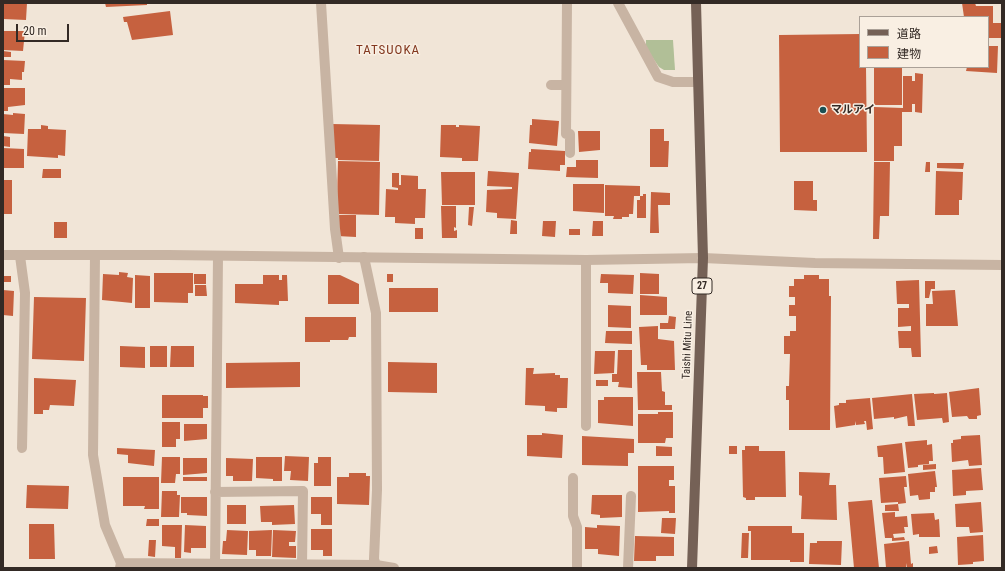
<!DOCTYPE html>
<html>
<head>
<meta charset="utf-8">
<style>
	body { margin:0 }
	#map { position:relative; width:1005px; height:571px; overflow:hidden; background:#f1e5d7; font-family:"Roboto Condensed","Noto Sans JP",sans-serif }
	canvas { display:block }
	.frame { position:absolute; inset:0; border:4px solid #332a25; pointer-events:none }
	.legend { position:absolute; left:859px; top:16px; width:130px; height:52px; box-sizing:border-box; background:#f9efe3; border:1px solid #aaa097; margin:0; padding:5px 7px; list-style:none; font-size:12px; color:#332a25 }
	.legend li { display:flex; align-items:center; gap:8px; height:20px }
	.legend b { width:20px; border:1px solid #aaa097 }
	.scale { position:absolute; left:16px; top:24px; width:53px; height:18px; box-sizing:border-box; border:2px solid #332a25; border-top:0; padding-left:5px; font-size:12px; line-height:14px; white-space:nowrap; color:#332a25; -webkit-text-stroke:3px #f9efe3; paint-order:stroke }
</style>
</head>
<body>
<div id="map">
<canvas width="1005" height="571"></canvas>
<div class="frame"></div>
<ul class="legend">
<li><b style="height:5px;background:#756156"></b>道路</li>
<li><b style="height:11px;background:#c6613f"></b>建物</li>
</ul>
<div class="scale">20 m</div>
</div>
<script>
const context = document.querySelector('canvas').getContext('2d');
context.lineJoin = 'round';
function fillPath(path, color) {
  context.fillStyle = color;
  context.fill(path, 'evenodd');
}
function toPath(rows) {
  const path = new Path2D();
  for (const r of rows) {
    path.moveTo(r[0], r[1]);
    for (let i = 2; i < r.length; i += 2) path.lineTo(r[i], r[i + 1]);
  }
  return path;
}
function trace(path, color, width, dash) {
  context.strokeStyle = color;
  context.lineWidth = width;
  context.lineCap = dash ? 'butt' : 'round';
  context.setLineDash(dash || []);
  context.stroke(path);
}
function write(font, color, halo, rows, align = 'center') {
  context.font = font + ' "Roboto Condensed","Noto Sans JP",sans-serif';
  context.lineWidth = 3;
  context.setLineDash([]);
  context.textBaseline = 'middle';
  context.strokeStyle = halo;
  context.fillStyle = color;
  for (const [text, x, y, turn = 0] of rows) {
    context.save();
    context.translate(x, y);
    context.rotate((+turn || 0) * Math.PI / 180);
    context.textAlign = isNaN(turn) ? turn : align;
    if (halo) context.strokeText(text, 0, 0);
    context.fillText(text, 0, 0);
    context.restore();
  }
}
const green = toPath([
	[646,40,673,40,675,70,664,70,659,67,646,48]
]);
const building = toPath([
	[3,3,27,3,26,20,3,19],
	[105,3,147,3,147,5,106,7],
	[962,3,975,3,976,6,993,6,993,23,1002,23,1002,38,988,38,988,17,964,17],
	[170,11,173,35,132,40,127,22,124,22,123,17],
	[3,31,25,31,23,51,3,50],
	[860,34,860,67,866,67,867,152,780,152,779,35],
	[988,46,998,46,997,73,966,71,967,67,988,67],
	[3,51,11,52,11,57,3,57],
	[3,60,25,61,24,72,22,72,22,80,10,79,10,85,3,85],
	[874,67,902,67,902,105,874,105],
	[915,73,923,74,922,113,915,112,915,104,912,104,912,112,902,112,902,146,894,146,894,161,874,161,874,107,903,108,903,76,912,76,912,81,915,81],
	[3,88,25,88,25,105,8,107,8,111,3,111],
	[13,113,25,114,24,134,3,133,3,114,13,115],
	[532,119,559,121,557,146,529,143,530,125,532,125],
	[332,124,380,125,379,161,338,160,338,158,335,158],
	[41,125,48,126,48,129,66,130,65,156,58,155,58,158,27,156,28,129,41,129],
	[441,125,456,125,456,127,459,127,459,125,480,126,478,161,462,161,462,158,440,157],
	[650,129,664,129,664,141,669,141,668,167,650,167],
	[578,131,600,131,600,150,579,152],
	[3,136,10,137,10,147,3,146],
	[3,148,24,149,24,168,3,168],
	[531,149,565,151,565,165,560,165,560,171,528,169,529,152,531,152],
	[576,160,598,160,598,178,566,177,567,167,576,167],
	[338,161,380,162,379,215,338,214,338,200,361,200,337,200],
	[874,162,890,162,889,216,880,216,879,239,873,239],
	[926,162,930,162,930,172,925,172],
	[937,163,964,163,963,169,937,168],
	[43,169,61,169,61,178,42,178],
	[488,171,519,173,516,219,497,218,497,213,486,212,487,190,512,189,512,187,487,186],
	[936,171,963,172,962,200,959,200,959,215,935,215],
	[441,172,475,172,475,205,442,205],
	[392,173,399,173,399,185,401,185,401,175,418,176,418,189,426,189,425,218,415,218,415,224,395,223,395,217,385,217,386,189,398,190,398,188,392,187],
	[3,180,12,180,12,214,3,214],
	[794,181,813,181,813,200,817,200,817,211,794,210],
	[573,184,604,184,604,213,573,211],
	[605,185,640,186,640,196,634,196,633,214,629,214,629,217,622,217,622,219,613,219,614,216,605,216],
	[651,192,670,193,670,205,658,205,659,233,650,233],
	[643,194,646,194,646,218,637,218,637,200,640,200,640,196,643,196],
	[441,206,456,206,456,228,454,227,454,231,457,230,457,238,442,238],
	[469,207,474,207,472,226,468,225],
	[338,215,356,215,356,237,337,236],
	[511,220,517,221,517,234,510,234],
	[543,221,556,221,555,237,542,236],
	[593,221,603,221,603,236,592,236],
	[54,222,67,222,67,238,54,238],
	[415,228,423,228,423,239,415,239],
	[569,229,580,229,580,235,569,235],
	[119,272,128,273,127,277,133,278,132,303,102,300,103,274,119,275],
	[154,273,193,273,193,293,188,293,188,303,154,302],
	[640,273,659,274,659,294,640,294],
	[194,274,206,274,206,284,194,284],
	[387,274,393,274,393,282,387,282],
	[601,274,634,275,633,294,608,293,608,283,600,283],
	[135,275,150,276,150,308,135,308],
	[263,275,279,275,279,280,282,280,282,275,287,275,288,301,279,301,279,305,235,303,235,284,263,284],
	[328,275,340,275,359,284,359,304,328,304],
	[804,275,819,275,819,279,829,279,829,296,831,296,830,430,789,430,789,400,786,400,786,386,789,386,790,354,784,354,784,336,790,336,790,331,796,331,796,316,789,316,789,305,795,305,795,297,789,297,789,286,794,286,794,279,804,279],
	[3,276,11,276,11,282,3,282],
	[919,280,921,357,912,357,911,348,899,348,898,331,911,331,911,326,898,327,898,308,909,308,909,304,897,304,896,281],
	[925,281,935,281,935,289,931,289,929,298,925,298],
	[195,285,206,285,207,296,195,296],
	[389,288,438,288,438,312,389,312],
	[3,290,14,291,13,316,3,315],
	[955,290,958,326,926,326,926,304,933,304,932,291],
	[640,295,667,297,667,315,640,315],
	[34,297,86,298,84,361,32,359],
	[608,305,631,306,631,328,608,327],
	[669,316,676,317,675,329,660,329,660,323,668,323],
	[305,317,356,317,356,337,349,337,348,340,330,340,330,342,305,342],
	[658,326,658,339,674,341,675,370,647,370,647,365,641,365,639,327],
	[606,331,632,331,632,344,605,343],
	[120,346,145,347,145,368,120,367],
	[150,346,167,346,167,367,150,367],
	[171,346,194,346,194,367,170,367],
	[618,350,632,350,632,388,618,387,619,382,612,382,612,374,617,374],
	[595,351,615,351,614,373,594,374],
	[300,362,300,387,226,388,226,363],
	[388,362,437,363,437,393,388,392],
	[526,368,534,368,533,374,555,373,555,375,560,375,560,378,568,378,567,408,557,408,557,412,545,411,545,406,525,405],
	[637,372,661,372,662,391,665,392,665,405,672,405,672,410,638,410],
	[34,378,76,380,74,406,50,405,49,410,43,410,43,414,34,414],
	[596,380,608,380,608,386,596,386],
	[979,388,981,415,977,416,977,419,969,419,967,416,952,417,949,392],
	[934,393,934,394,947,393,949,422,943,423,942,418,917,420,914,394],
	[912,394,915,426,908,426,907,416,894,419,894,417,874,419,872,398],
	[162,395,203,395,203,418,162,418],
	[203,396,208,396,208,408,203,408],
	[604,397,633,397,633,426,598,423,598,400,604,400],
	[870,398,873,429,867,430,866,421,864,421,865,424,856,425,856,421,855,425,836,428,834,406,839,405,839,403,846,403,846,400],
	[658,412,673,412,673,438,666,438,665,443,638,443,638,414,658,414],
	[162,422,180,422,180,439,176,439,176,447,162,447],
	[184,424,207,424,207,439,184,441],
	[542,433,563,435,562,458,527,456,527,435,542,435],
	[980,435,982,465,969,466,968,460,952,462,951,443,953,443,953,440,961,439,961,436],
	[582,436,634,439,634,453,628,453,628,466,582,465],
	[927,440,927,445,932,444,933,461,929,461,929,464,918,465,918,467,908,468,905,442],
	[902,443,905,472,884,474,883,457,878,457,877,446],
	[656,446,672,447,672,456,656,456],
	[729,446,737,446,737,454,729,454],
	[745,446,759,446,759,451,785,451,786,497,755,497,755,500,746,500,746,498,743,497,742,450,745,450],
	[117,448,155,450,154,466,128,463,128,455,117,454],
	[285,456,309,457,308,481,290,480,291,471,284,471],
	[162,457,180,457,180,474,176,474,175,483,161,483],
	[256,457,282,457,282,481,273,481,273,479,256,478],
	[318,457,331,457,331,486,314,486,314,463,318,463],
	[183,458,207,458,207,473,183,475],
	[226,458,253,459,252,481,233,481,233,476,226,476],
	[936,464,936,469,923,470,923,465],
	[638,466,674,466,674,480,669,480,669,486,675,486,675,513,669,513,669,511,638,512],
	[981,468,983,490,966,491,966,495,953,496,952,470],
	[935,471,937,487,935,487,935,492,930,492,930,499,919,500,918,495,910,496,908,474],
	[799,472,830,473,829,485,836,485,837,520,801,519,802,496,799,495],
	[349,473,366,473,366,476,370,476,369,505,337,504,337,477,349,477],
	[906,476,907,487,904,487,906,503,898,504,898,502,881,503,879,478],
	[123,477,159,477,159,509,144,509,145,506,123,506],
	[183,477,207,477,207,481,183,481],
	[27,485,69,486,68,509,26,508],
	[162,491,177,491,177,495,180,495,179,517,161,517],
	[592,495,622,495,622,517,600,518,600,515,591,514],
	[181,497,207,497,207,516,187,515,187,513,181,513],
	[311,497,332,497,332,525,321,525,321,514,311,514],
	[872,500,879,568,854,568,848,502],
	[981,502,983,532,970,533,969,527,956,527,955,504],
	[898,504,899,511,885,511,885,505],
	[227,505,246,505,246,524,227,524],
	[294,505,295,524,272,525,272,522,261,522,260,506],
	[895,512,895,517,907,516,908,527,904,527,905,533,893,534,894,538,904,537,905,540,892,541,892,538,885,538,882,513],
	[934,513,935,520,939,519,940,537,919,537,919,534,913,535,911,514],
	[662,518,676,518,675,534,661,533],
	[147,519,159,519,159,526,146,526],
	[29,524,54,524,55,559,29,559],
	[162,525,182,525,181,558,175,558,175,547,162,546],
	[185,525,206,526,206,548,191,548,191,553,184,552],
	[597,525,620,526,619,556,598,554,598,549,585,549,585,527,597,528],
	[748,526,792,526,792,533,804,533,804,562,790,562,790,560,751,560,751,531,748,531],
	[311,529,332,529,332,556,323,556,323,550,311,550],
	[227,530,248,531,247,555,222,554,223,541,226,541],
	[272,530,271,556,256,556,256,550,249,550,249,531],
	[273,530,296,531,295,542,289,542,289,546,296,546,296,558,272,557],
	[742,533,749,533,748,558,741,558],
	[983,535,984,561,973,562,973,564,958,565,957,537],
	[635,536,674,537,674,556,656,556,656,561,634,561],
	[149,540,156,540,155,557,148,556],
	[817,541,842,541,841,565,809,564,810,543,817,543],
	[909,541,911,564,913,563,913,568,907,568,906,563,906,568,886,568,884,544],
	[937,546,938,553,929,554,929,547]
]);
const minor = toPath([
	[321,3,335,229,339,258],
	[567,3,566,134,570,134,570,153],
	[618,3,658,77,673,82,698,82],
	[551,85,566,85],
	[95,255,93,455,105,525,121,563,120,568],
	[20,256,25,293,22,448],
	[364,257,376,313,377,490,374,559,376,565],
	[586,260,586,426],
	[573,478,573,516,577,527,577,568],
	[215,492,303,491,302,565],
	[121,563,376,565,394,568],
	[215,564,218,256],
	[628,568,631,496]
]);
const tertiary = toPath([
	[3,255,168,255,586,260,703,258,815,263,1002,265]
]);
const primary = toPath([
	[692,568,703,258,696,3]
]);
const markers = [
	[823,110,4,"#1b5054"]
];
const shields = [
	[702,286,20]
];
const shieldNames = [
	["27",702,286]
];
const poiNames = [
	["マルアイ",831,110]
];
const streetNames = [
	["Taishi Mitu Line",688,345,-88]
];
const quarterNames = [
	["TATSUOKA",388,51]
];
fillPath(green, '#b1bf97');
fillPath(building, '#c6613f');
trace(minor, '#c8b4a3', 10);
trace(tertiary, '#c8b4a3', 10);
trace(primary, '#756156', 10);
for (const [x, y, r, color] of markers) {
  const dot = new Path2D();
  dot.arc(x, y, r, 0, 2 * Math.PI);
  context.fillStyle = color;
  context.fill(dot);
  trace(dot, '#f9efe3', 1.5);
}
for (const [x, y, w] of shields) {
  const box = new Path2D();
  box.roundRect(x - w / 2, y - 8, w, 16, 3);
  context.fillStyle = '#f9efe3';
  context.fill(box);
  trace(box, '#332a25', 1);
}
write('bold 10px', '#332a25', null, shieldNames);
write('bold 11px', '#332a25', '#f9efe3', poiNames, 'left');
write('11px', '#332a25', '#f9efe3', streetNames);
context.letterSpacing = '1px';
write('13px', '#82371e', '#f9efe3', quarterNames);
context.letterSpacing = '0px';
</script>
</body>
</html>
